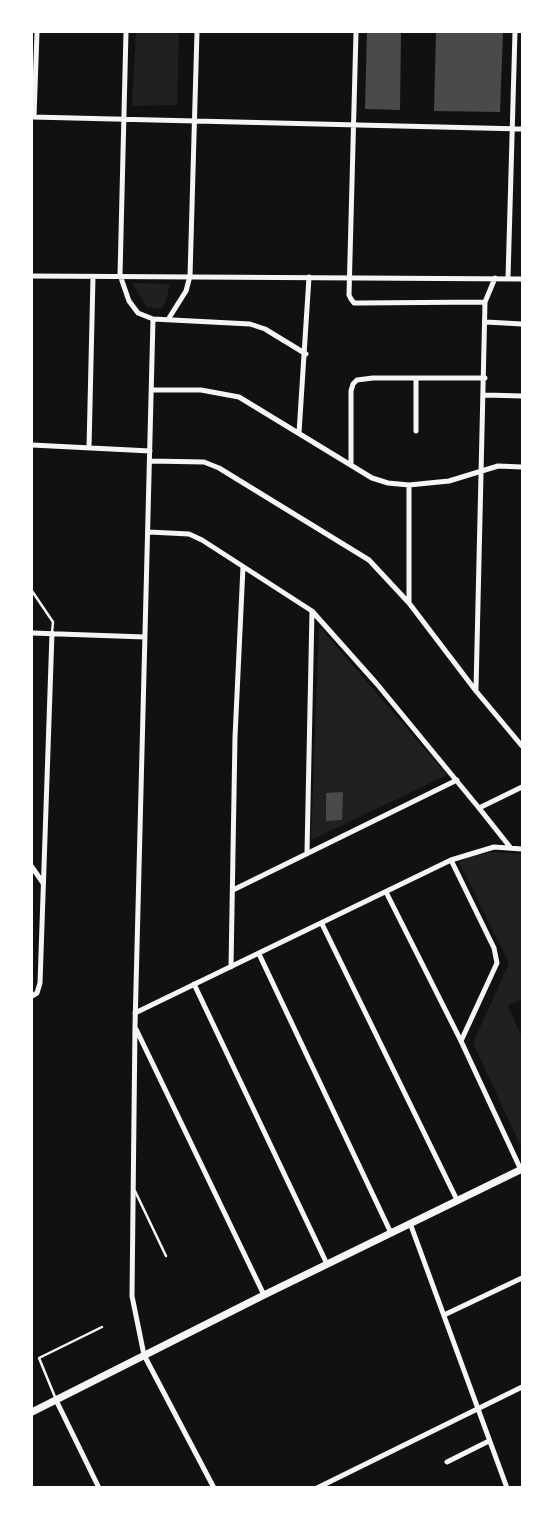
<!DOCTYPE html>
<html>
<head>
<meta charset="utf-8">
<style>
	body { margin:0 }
	#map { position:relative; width:554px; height:1519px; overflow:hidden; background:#111; font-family:Figtree,sans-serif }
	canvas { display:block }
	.frame { position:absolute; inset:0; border:33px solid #fff; pointer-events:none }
</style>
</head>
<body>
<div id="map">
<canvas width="554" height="1519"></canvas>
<div class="frame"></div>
</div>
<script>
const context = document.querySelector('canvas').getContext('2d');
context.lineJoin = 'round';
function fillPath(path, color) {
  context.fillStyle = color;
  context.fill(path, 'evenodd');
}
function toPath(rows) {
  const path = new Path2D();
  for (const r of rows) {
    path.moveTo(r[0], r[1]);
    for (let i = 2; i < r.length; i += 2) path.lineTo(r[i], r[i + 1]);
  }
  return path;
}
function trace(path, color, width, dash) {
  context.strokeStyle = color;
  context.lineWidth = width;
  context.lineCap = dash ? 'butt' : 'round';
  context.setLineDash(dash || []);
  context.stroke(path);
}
const green = toPath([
	[136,32,179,32,177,105,132,106],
	[132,283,170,284,165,304,160,309,147,307],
	[319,626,447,775,311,840],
	[494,852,522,854,522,999,508,1006,522,1038,522,1149,473,1043,509,963,459,862,469,857]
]);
const building = toPath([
	[367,32,401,32,400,110,365,109],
	[436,32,503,32,500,112,434,111],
	[343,792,342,820,326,821,326,793]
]);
const service = toPath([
	[32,591,53,622,52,633],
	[135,1191,166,1256],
	[55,1397,39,1358,102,1327]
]);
const minor = toPath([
	[126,32,120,275,129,301,138,313,153,319,135,1026,132,1296,144,1355,214,1488],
	[356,32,349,295,351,299,354,303,360,303,485,302],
	[32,117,522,129],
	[34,117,37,32],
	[32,276,522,279],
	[508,278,515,32],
	[169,318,186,291,190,276,197,32],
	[153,319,250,324,265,329,306,354],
	[486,322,522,324],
	[416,378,416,431],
	[152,390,201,390,239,397,372,478,388,483,409,485,449,481,498,466,522,467],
	[485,395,522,396],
	[299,433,309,277],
	[32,445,150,451],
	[89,448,93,277],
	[150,461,204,462,219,468,369,560,409,603,476,691,522,746],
	[351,464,351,391,353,384,357,380,373,378,485,378],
	[409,485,409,603],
	[149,532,189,534,202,540,312,611,377,684,479,808],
	[32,633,145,637],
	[476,689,485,302,495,278],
	[510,847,479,808,522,787],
	[307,852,312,611],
	[451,860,494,948,497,963,461,1041],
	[32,867,43,883],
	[233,890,457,780],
	[386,892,461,1041,521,1170],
	[322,924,457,1200],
	[259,954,391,1233],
	[231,967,235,737,243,567],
	[194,984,327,1264],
	[32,996,37,993,40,983,52,633],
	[135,1013,451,860,494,847,522,849],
	[136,1029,264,1295],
	[410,1223,507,1488],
	[444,1315,522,1278],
	[56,1400,99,1488],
	[447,1462,489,1441],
	[317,1488,522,1387]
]);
const tertiary = toPath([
	[32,1412,264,1295,522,1169]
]);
fillPath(green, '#202020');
fillPath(building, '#4a4a4a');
trace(service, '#f5f5f5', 2.5);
trace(minor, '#f5f5f5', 5);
trace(tertiary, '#f5f5f5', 7);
</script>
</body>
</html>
